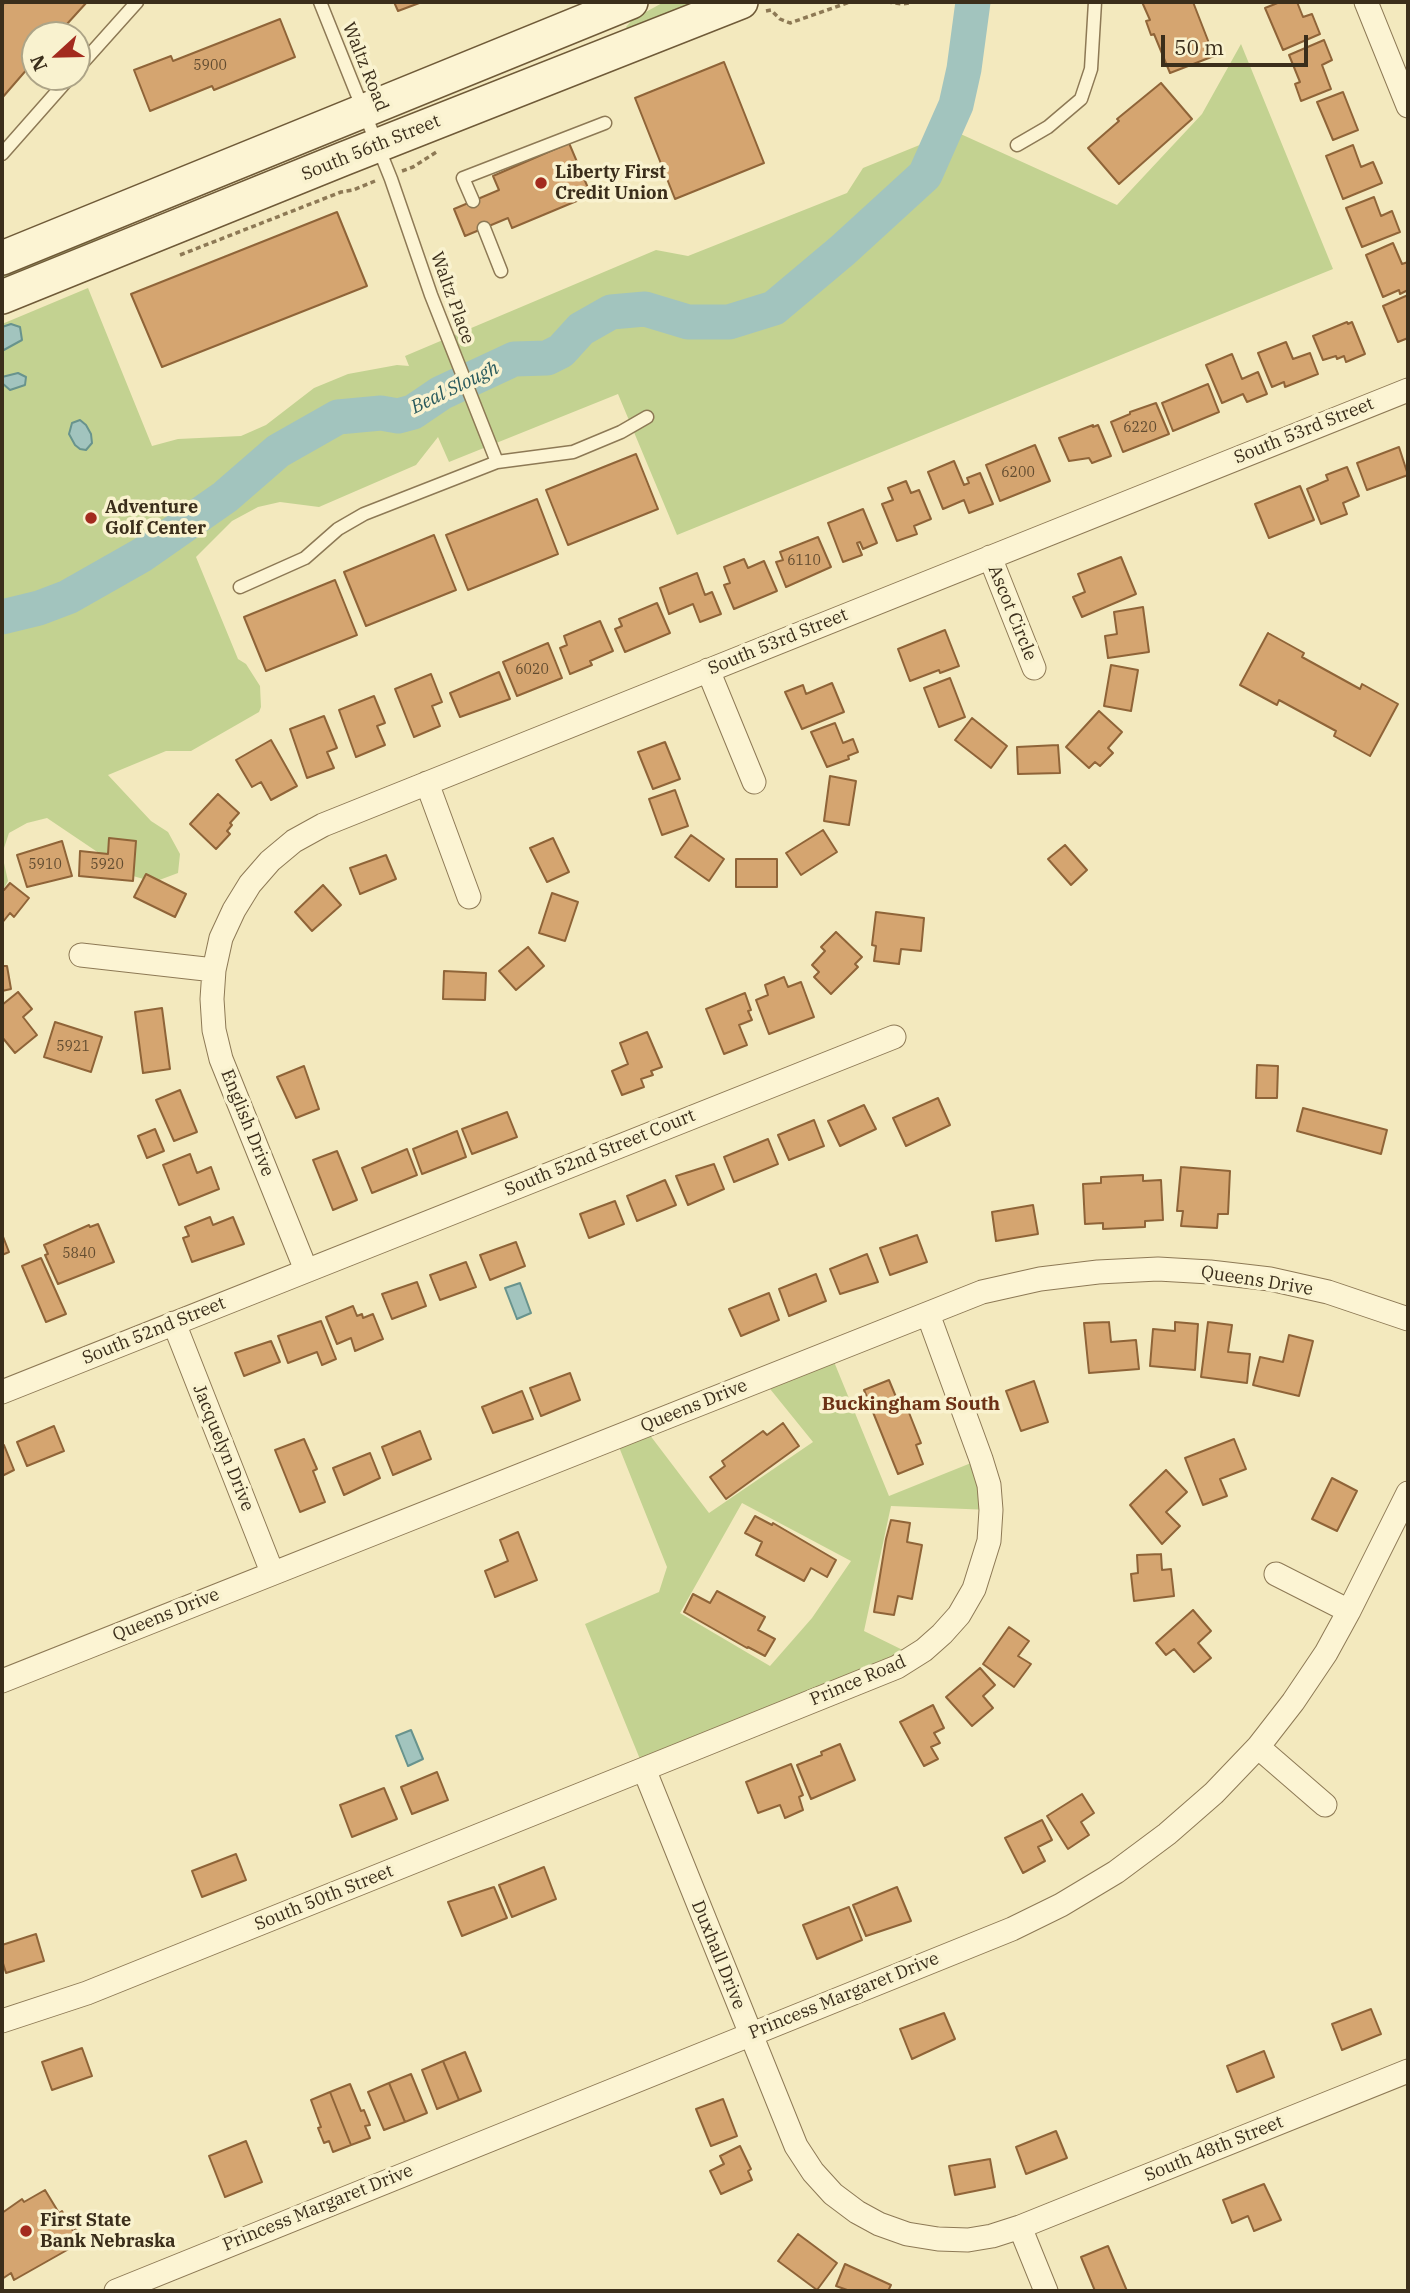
<!DOCTYPE html>
<html>
<head>
<meta charset="utf-8">
<style>
	body { margin:0 }
	#map { position:relative; width:1410px; height:2293px; overflow:hidden; background:#f3e9be; font-family:"IBM Plex Serif",serif }
	canvas { display:block }
	.frame { position:absolute; inset:0; border:4px solid #3b2e1b; pointer-events:none }
	.north { position:absolute; left:21px; top:21px; width:70px; height:70px; box-sizing:border-box; background:#f9f2cf; border:2px solid #ada487; border-radius:50%; rotate:248deg; font-size:19px; font-weight:700; line-height:28px; text-align:center; color:#3b2e1b }
	.north::after { content:''; display:block; margin:auto; width:24px; height:32px; background:#a32b1e; clip-path:polygon(50% 0,100% 100%,50% 72%,0 100%) }
	.scale { position:absolute; left:1161px; top:35px; width:147px; height:32px; box-sizing:border-box; border:4px solid #3b2e1b; border-top:0; padding-left:9px; font-size:21px; line-height:24px; white-space:nowrap; color:#3b2e1b; -webkit-text-stroke:5px #f9f2cf; paint-order:stroke }
</style>
</head>
<body>
<div id="map">
<canvas width="1410" height="2293"></canvas>
<div class="frame"></div>
<div class="north">N</div>
<div class="scale">50 m</div>
</div>
<script>
const context = document.querySelector('canvas').getContext('2d');
context.lineJoin = 'round';
function fillPath(path, color) {
  context.fillStyle = color;
  context.fill(path, 'evenodd');
}
function toPath(rows) {
  const path = new Path2D();
  for (const r of rows) {
    path.moveTo(r[0], r[1]);
    for (let i = 2; i < r.length; i += 2) path.lineTo(r[i], r[i + 1]);
  }
  return path;
}
function trace(path, color, width, dash) {
  context.strokeStyle = color;
  context.lineWidth = width;
  context.lineCap = dash ? 'butt' : 'round';
  context.setLineDash(dash || []);
  context.stroke(path);
}
function write(font, color, halo, rows, align = 'center') {
  context.font = font + ' "IBM Plex Serif",serif';
  context.lineWidth = 7;
  context.setLineDash([]);
  context.textBaseline = 'middle';
  context.strokeStyle = halo;
  context.fillStyle = color;
  for (const [text, x, y, turn = 0] of rows) {
    context.save();
    context.translate(x, y);
    context.rotate((+turn || 0) * Math.PI / 180);
    context.textAlign = isNaN(turn) ? turn : align;
    if (halo) context.strokeText(text, 0, 0);
    context.fillText(text, 0, 0);
    context.restore();
  }
}
const green = toPath([
	[664,2,712,2,629,32,626,27,633,19],
	[1241,44,1333,269,677,535,618,394,449,462,438,437,416,465,319,507,280,502,258,507,232,521,196,557,238,659,246,664,260,686,261,707,259,712,191,751,166,751,108,775,151,821,168,832,180,854,178,873,154,882,133,876,47,818,27,823,9,833,2,854,8,881,2,892,2,324,88,288,152,446,178,439,241,436,266,425,314,388,348,374,397,365,409,366,405,356,656,250,688,256,847,193,863,168,954,131,1117,205,1202,114],
	[117,228,81,249,2,283,2,268],
	[830,1352,889,1496,981,1459,991,1510,891,1506,864,1631,915,1656,644,1769,585,1624,659,1592,667,1567,615,1437,643,1426,709,1513,813,1442,762,1379],
	[742,1503,851,1561,812,1618,770,1666,680,1613]
]);
const water = toPath([
	[11,324,20,327,22,340,2,351,2,327,11,324],
	[18,373,26,377,25,385,10,390,2,383,2,377,18,373],
	[80,420,86,425,91,434,92,443,86,450,80,449,75,445,69,434,72,423,80,420],
	[520,1283,531,1313,517,1319,505,1288,520,1283],
	[411,1730,423,1759,408,1766,396,1736,411,1730]
]);
const river = toPath([
	[2,617,39,608,68,597,142,555,225,497,278,451,338,417,381,413,398,416,413,412,441,393,514,359,547,358,561,351,581,329,611,312,645,309,688,322,729,322,774,308,843,250,925,175,956,105,964,69,973,2]
]);
const building = toPath([
	[5,2,87,2,57,35,35,35,35,60,2,98,2,6,5,2],
	[394,2,422,2,398,11,394,2],
	[1142,2,1193,2,1214,56,1170,73,1154,34,1151,35,1146,21,1150,20,1142,2],
	[1280,2,1297,2,1303,17,1312,14,1320,34,1283,50,1265,8,1280,2],
	[280,19,295,57,214,90,212,86,150,111,134,70,171,56,173,61,280,19],
	[1324,40,1332,60,1322,65,1331,89,1301,101,1295,84,1300,82,1289,55,1324,40],
	[724,62,764,163,675,199,635,98,724,62],
	[1161,83,1192,119,1119,184,1088,148,1119,121,1117,119,1161,83],
	[1343,92,1358,130,1333,140,1317,102,1343,92],
	[569,143,591,195,512,228,508,218,465,236,454,209,499,190,493,176,569,143],
	[1353,145,1361,167,1373,162,1382,183,1343,199,1326,156,1353,145],
	[1374,197,1381,216,1392,211,1400,232,1362,247,1346,208,1374,197],
	[337,212,367,286,162,367,131,294,337,212],
	[1393,243,1402,264,1408,262,1408,290,1400,294,1399,290,1383,297,1366,255,1393,243],
	[1408,295,1408,338,1398,342,1383,306,1408,295],
	[1347,322,1348,324,1352,322,1365,354,1346,362,1344,356,1337,359,1336,356,1323,360,1313,336,1347,322],
	[1286,342,1293,359,1310,353,1318,374,1285,387,1284,382,1272,387,1258,353,1286,342],
	[1232,354,1242,379,1258,372,1267,394,1247,402,1243,394,1222,403,1206,365,1232,354],
	[1208,384,1219,412,1173,431,1162,403,1208,384],
	[1156,403,1169,434,1123,452,1111,422,1130,414,1130,412,1156,403],
	[1093,425,1093,427,1098,425,1111,456,1092,463,1089,458,1069,461,1059,438,1093,425],
	[1035,445,1050,481,1000,501,986,465,1035,445],
	[1399,447,1408,475,1367,490,1357,463,1399,447],
	[636,454,658,509,568,545,546,490,636,454],
	[954,461,964,485,969,483,967,478,980,473,993,504,969,513,964,500,943,509,928,472,954,461],
	[1347,467,1359,496,1343,503,1347,514,1321,524,1307,489,1328,480,1326,475,1347,467],
	[906,481,911,493,919,490,931,519,914,526,917,534,897,541,882,504,893,500,888,488,906,481],
	[1300,486,1314,520,1269,538,1255,504,1300,486],
	[537,499,558,554,468,590,446,535,537,499],
	[863,509,877,543,863,549,860,542,857,543,862,555,843,562,828,523,863,509],
	[434,535,456,590,366,626,344,572,434,535],
	[818,537,831,567,786,587,776,562,783,560,780,552,818,537],
	[1121,557,1136,594,1082,617,1073,597,1085,592,1078,574,1121,557],
	[744,559,748,568,764,561,777,591,734,609,724,585,730,583,724,567,744,559],
	[697,573,705,595,712,592,721,614,700,622,693,604,669,614,660,588,697,573],
	[335,580,357,635,266,671,244,617,335,580],
	[657,603,670,633,625,652,615,629,622,626,619,619,657,603],
	[1143,607,1149,652,1108,658,1105,636,1117,634,1114,612,1143,607],
	[600,621,613,651,590,661,592,665,570,674,560,648,567,645,564,636,600,621],
	[945,630,959,666,940,673,939,670,910,681,898,649,945,630],
	[1268,633,1304,653,1302,657,1360,689,1362,684,1398,704,1370,756,1334,736,1336,731,1279,700,1277,705,1240,685,1268,633],
	[548,643,562,678,517,696,503,662,548,643],
	[1111,665,1138,670,1131,711,1104,706,1111,665],
	[499,672,510,699,460,717,450,693,499,672],
	[431,674,442,702,432,706,440,726,414,737,395,689,431,674],
	[950,678,965,717,939,727,924,688,950,678],
	[832,683,844,712,802,729,785,692,803,685,806,694,832,683],
	[374,696,385,723,377,726,385,745,356,757,339,710,374,696],
	[1099,711,1122,732,1108,748,1113,753,1100,766,1095,762,1089,768,1066,747,1099,711],
	[324,716,337,748,327,752,334,768,307,778,290,729,324,716],
	[972,718,1007,746,991,768,955,740,972,718],
	[835,723,843,743,853,739,858,752,848,756,849,759,827,767,811,732,835,723],
	[271,740,297,786,271,800,261,782,252,787,236,760,271,740],
	[665,742,680,779,653,789,638,752,665,742],
	[1058,745,1060,773,1018,774,1017,747,1058,745],
	[830,776,856,781,849,825,824,821,830,776],
	[675,790,688,826,662,835,649,799,675,790],
	[218,794,239,813,230,823,232,825,227,831,230,834,216,849,190,824,218,794],
	[823,830,837,852,801,875,786,853,823,830],
	[691,835,724,859,709,881,675,857,691,835],
	[109,838,136,841,133,881,79,876,80,851,108,854,109,838],
	[553,838,569,872,547,882,530,848,553,838],
	[62,841,72,876,27,887,17,855,62,841],
	[1065,845,1087,870,1071,885,1048,859,1065,845],
	[386,855,396,879,360,894,350,868,386,855],
	[736,859,777,859,777,887,736,887,736,859],
	[146,874,186,894,175,917,134,897,146,874],
	[10,883,29,898,14,917,10,913,2,923,2,888,4,890,10,883],
	[323,885,341,905,312,931,295,912,323,885],
	[552,893,578,902,565,941,539,933,552,893],
	[876,912,924,918,921,951,901,949,899,964,874,961,876,946,872,945,876,912],
	[836,932,862,957,855,964,858,967,831,994,814,977,819,972,812,965,825,951,821,947,836,932],
	[528,947,544,966,516,990,499,971,528,947],
	[2,966,7,966,11,989,2,991,2,966],
	[444,971,486,973,485,1000,443,999,444,971],
	[784,977,788,987,801,982,814,1017,769,1034,756,1000,768,995,765,985,784,977],
	[18,992,32,1009,23,1017,37,1035,15,1053,2,1037,2,1005,18,992],
	[745,993,751,1010,748,1011,752,1020,739,1025,747,1045,724,1054,706,1009,745,993],
	[162,1008,170,1069,143,1073,135,1012,162,1008],
	[55,1022,102,1037,91,1072,44,1057,55,1022],
	[647,1032,662,1067,651,1071,653,1075,641,1079,644,1087,622,1095,612,1071,628,1064,620,1043,647,1032],
	[1257,1065,1278,1066,1277,1098,1256,1098,1257,1065],
	[304,1066,319,1109,296,1118,277,1077,304,1066],
	[180,1090,197,1132,174,1141,156,1100,180,1090],
	[938,1098,950,1125,906,1146,893,1118,938,1098],
	[864,1105,876,1129,840,1146,828,1121,864,1105],
	[1303,1108,1387,1130,1381,1154,1297,1131,1303,1108],
	[507,1112,517,1137,472,1154,462,1129,507,1112],
	[814,1120,824,1146,789,1160,778,1135,814,1120],
	[155,1129,164,1151,147,1158,138,1136,155,1129],
	[457,1131,466,1157,422,1174,413,1149,457,1131],
	[768,1139,778,1164,734,1182,724,1157,768,1139],
	[407,1149,417,1175,372,1193,362,1168,407,1149],
	[337,1151,357,1200,333,1210,313,1160,337,1151],
	[190,1154,197,1173,211,1167,219,1189,179,1205,163,1165,190,1154],
	[714,1164,724,1189,688,1205,676,1176,714,1164],
	[1181,1167,1230,1171,1228,1214,1218,1214,1217,1228,1181,1226,1183,1211,1177,1211,1181,1167],
	[1143,1175,1143,1181,1161,1180,1163,1220,1145,1221,1145,1227,1103,1229,1103,1223,1085,1224,1083,1184,1101,1183,1101,1177,1143,1175],
	[665,1180,676,1205,637,1221,627,1196,665,1180],
	[615,1201,624,1224,589,1238,580,1214,615,1201],
	[1033,1205,1038,1234,996,1241,992,1212,1033,1205],
	[210,1217,213,1225,233,1217,244,1244,192,1262,183,1238,189,1236,185,1227,210,1217],
	[98,1224,114,1262,58,1284,45,1255,48,1254,44,1245,89,1225,90,1227,98,1224],
	[2,1234,9,1252,2,1255,2,1234],
	[917,1235,927,1262,890,1275,880,1248,917,1235],
	[516,1242,525,1266,490,1280,480,1255,516,1242],
	[867,1254,878,1282,840,1294,830,1269,867,1254],
	[41,1258,66,1314,46,1322,22,1266,41,1258],
	[466,1262,476,1287,440,1300,430,1275,466,1262],
	[816,1274,826,1301,789,1316,779,1289,816,1274],
	[417,1282,426,1306,392,1319,382,1294,417,1282],
	[769,1293,779,1320,741,1336,729,1309,769,1293],
	[353,1306,357,1316,362,1314,363,1318,373,1314,383,1339,355,1351,351,1338,337,1344,326,1317,353,1306],
	[321,1321,336,1359,322,1365,317,1352,288,1363,278,1336,321,1321],
	[1109,1322,1111,1342,1136,1340,1139,1369,1089,1373,1084,1323,1109,1322],
	[1175,1322,1198,1324,1195,1370,1150,1366,1153,1329,1175,1331,1175,1322],
	[1208,1322,1232,1325,1228,1352,1250,1354,1247,1383,1201,1377,1208,1322],
	[1289,1335,1313,1341,1299,1396,1253,1385,1260,1357,1283,1362,1289,1335],
	[271,1341,280,1362,244,1376,235,1353,271,1341],
	[570,1373,580,1400,541,1416,530,1388,570,1373],
	[889,1380,896,1397,902,1395,921,1443,916,1445,923,1464,898,1474,864,1390,889,1380],
	[1034,1381,1048,1422,1021,1431,1006,1391,1034,1381],
	[522,1391,533,1419,493,1433,482,1407,522,1391],
	[783,1423,799,1446,726,1499,710,1477,725,1466,722,1461,763,1431,767,1435,783,1423],
	[54,1426,64,1451,27,1466,17,1442,54,1426],
	[420,1431,431,1459,393,1475,382,1447,420,1431],
	[304,1439,317,1469,313,1471,325,1502,300,1512,275,1450,304,1439],
	[1234,1439,1246,1469,1220,1479,1227,1496,1203,1505,1185,1458,1234,1439],
	[4,1445,14,1470,2,1476,2,1446,4,1445],
	[370,1453,380,1478,344,1495,333,1468,370,1453],
	[1166,1470,1187,1492,1166,1512,1180,1526,1162,1544,1130,1505,1166,1470],
	[1332,1478,1357,1491,1337,1531,1312,1519,1332,1478],
	[755,1516,772,1525,773,1523,836,1560,827,1577,811,1568,804,1581,756,1555,762,1542,745,1533,755,1516],
	[891,1520,910,1523,907,1542,922,1545,912,1599,898,1596,894,1615,874,1612,886,1539,891,1520],
	[518,1532,537,1580,495,1597,485,1571,508,1561,500,1540,518,1532],
	[1161,1554,1162,1570,1171,1569,1174,1596,1134,1601,1131,1574,1138,1573,1137,1555,1161,1554],
	[717,1591,765,1617,758,1630,775,1639,765,1656,748,1647,747,1648,684,1612,693,1594,710,1603,717,1591],
	[1193,1610,1211,1631,1198,1643,1211,1658,1194,1672,1174,1649,1166,1655,1156,1643,1193,1610],
	[1009,1627,1029,1641,1018,1656,1031,1664,1014,1687,983,1664,1009,1627],
	[980,1668,995,1685,983,1696,993,1708,972,1726,946,1697,980,1668],
	[933,1705,944,1728,934,1733,940,1743,931,1747,938,1759,924,1766,900,1722,933,1705],
	[840,1744,855,1780,811,1799,797,1765,822,1755,821,1752,840,1744],
	[791,1764,803,1795,799,1797,803,1810,785,1818,780,1805,758,1813,746,1782,791,1764],
	[437,1772,448,1800,412,1814,401,1787,437,1772],
	[384,1788,397,1819,352,1837,340,1805,384,1788],
	[1082,1794,1094,1813,1081,1822,1089,1835,1068,1849,1047,1816,1082,1794],
	[1042,1820,1052,1840,1038,1847,1045,1861,1023,1873,1005,1838,1042,1820],
	[236,1854,246,1880,202,1897,192,1871,236,1854],
	[544,1867,556,1899,512,1917,499,1885,544,1867],
	[494,1887,507,1918,462,1936,448,1902,494,1887],
	[897,1887,911,1921,866,1936,853,1905,897,1887],
	[849,1907,862,1940,817,1959,803,1925,849,1907],
	[36,1934,44,1961,6,1973,2,1960,2,1945,36,1934],
	[1371,2009,1381,2034,1342,2050,1332,2024,1371,2009],
	[944,2013,955,2039,912,2059,900,2029,944,2013],
	[82,2048,92,2076,52,2090,42,2062,82,2048],
	[1264,2051,1274,2077,1237,2092,1227,2066,1264,2051],
	[465,2052,481,2091,459,2100,443,2061,465,2052],
	[443,2061,459,2100,437,2109,422,2070,443,2061],
	[411,2074,427,2113,405,2122,389,2083,411,2074],
	[389,2083,405,2122,384,2130,368,2092,389,2083],
	[350,2084,361,2111,364,2110,370,2125,365,2126,370,2138,351,2145,330,2092,350,2084],
	[330,2092,351,2145,333,2152,329,2141,324,2143,318,2128,321,2127,311,2100,330,2092],
	[723,2099,737,2136,711,2146,696,2109,723,2099],
	[1056,2131,1067,2158,1026,2174,1016,2147,1056,2131],
	[246,2141,262,2182,225,2197,209,2156,246,2141],
	[740,2146,751,2169,748,2171,752,2180,721,2194,710,2171,724,2164,720,2156,740,2146],
	[990,2159,995,2187,955,2195,949,2166,990,2159],
	[1264,2184,1281,2220,1254,2231,1248,2216,1232,2223,1223,2200,1264,2184],
	[45,2190,59,2213,62,2211,73,2231,76,2229,83,2241,14,2280,11,2273,2,2279,2,2213,22,2199,24,2202,45,2190],
	[798,2234,837,2263,817,2290,778,2261,798,2234],
	[1108,2246,1127,2291,1095,2291,1081,2257,1108,2246],
	[845,2264,891,2285,888,2291,850,2291,836,2286,845,2264]
]);
const path = toPath([
	[887,2,903,4,914,2],
	[766,11,771,10,780,19,790,23,850,2],
	[402,171,413,167,438,151],
	[180,255,341,192,353,190,375,181]
]);
const lane = toPath([
	[320,2,391,179,431,295,497,462],
	[77,69,137,2],
	[1017,145,1048,127,1081,99,1091,69,1095,2],
	[2,154,70,77],
	[473,201,463,178,605,123],
	[484,228,501,271],
	[240,587,305,558,338,529,364,514,497,462,573,452,621,432,647,417]
]);
const street = toPath([
	[1366,2,1408,106],
	[990,557,1034,668],
	[708,670,754,782],
	[427,783,469,897],
	[81,955,214,970],
	[306,1270,221,1059,214,1030,212,999,214,970,221,938,234,910,250,884,270,861,294,841,323,825,1408,390],
	[174,1323,272,1572],
	[2,1392,894,1037],
	[1276,1574,1349,1611],
	[2,1681,982,1292,1040,1279,1098,1272,1158,1269,1210,1272,1270,1279,1328,1292,1408,1319],
	[1258,1747,1325,1805],
	[644,1769,796,2146,813,2172,833,2194,857,2212,879,2224,907,2234,938,2239,968,2240,992,2236,1020,2227,1408,2071],
	[2,2021,87,1993,644,1769,897,1667,924,1650,942,1634,959,1615,974,1589,989,1541,991,1510,989,1485,981,1459,928,1314],
	[1020,2227,1046,2291],
	[116,2291,1012,1929,1061,1905,1116,1872,1167,1834,1214,1793,1258,1747,1293,1702,1326,1653,1349,1611,1408,1493]
]);
const secondary = toPath([
	[2,258,631,2],
	[2,297,343,159,741,2]
]);
const markers = [
	[541,183,7,"#a32b1e"],
	[91,518,7,"#a32b1e"],
	[26,2231,7,"#a32b1e"]
];
const numberNames = [
	["5900",210,66],
	["6220",1140,428],
	["6200",1018,473],
	["6110",804,561],
	["6020",532,670],
	["5910",45,865],
	["5920",107,865],
	["5921",73,1047],
	["5840",79,1254]
];
const streetNames = [
	["Waltz Road",365,67,68],
	["South 56th Street",371,148,-22],
	["Waltz Place",452,298,70],
	["South 53rd Street",1304,431,-22],
	["Ascot Circle",1012,613,68],
	["South 53rd Street",778,642,-22],
	["English Drive",247,1123,68],
	["South 52nd Street Court",600,1153,-22],
	["Queens Drive",1257,1281,9],
	["South 52nd Street",154,1331,-22],
	["Queens Drive",694,1406,-22],
	["Jacquelyn Drive",223,1448,68],
	["Queens Drive",166,1615,-22],
	["Prince Road",858,1681,-23],
	["South 50th Street",324,1898,-22],
	["Duxhall Drive",718,1955,68],
	["Princess Margaret Drive",844,1996,-22],
	["South 48th Street",1214,2149,-22],
	["Princess Margaret Drive",318,2208,-22]
];
const poiNames = [
	["Liberty First",555,173],
	["Credit Union",555,194],
	["Adventure",105,508],
	["Golf Center",105,529],
	["First State",40,2221],
	["Bank Nebraska",40,2242]
];
const waterNames = [
	["Beal Slough",455,388,-26]
];
const neighbourhoodNames = [
	["Buckingham South",911,1405]
];
fillPath(green, '#c3d291');
fillPath(water, '#a2c4be');
trace(water, '#68938d', 2);
trace(river, '#a2c4be', 35);
fillPath(building, '#d5a570');
trace(building, '#8f6438', 2);
trace(lane, '#8d7955', 15);
trace(street, '#8d7955', 25);
trace(secondary, '#6f5a38', 36);
trace(path, '#8d7955', 3.5, [5, 3.5]);
trace(lane, '#fcf4d3', 12);
trace(street, '#fcf4d3', 23);
trace(secondary, '#fcf4d3', 33);
for (const [x, y, r, color] of markers) {
  const dot = new Path2D();
  dot.arc(x, y, r, 0, 2 * Math.PI);
  context.fillStyle = color;
  context.fill(dot);
  trace(dot, '#f9f2cf', 2.5);
}
write('14px', '#624c30', null, numberNames);
write('18px', '#3b2e1b', '#f9f2cf', streetNames);
write('bold 18px', '#3b2e1b', '#f9f2cf', poiNames, 'left');
write('italic 19px', '#295a5d', '#f9f2cf', waterNames);
write('bold 19px', '#6d3116', '#f9f2cf', neighbourhoodNames);
</script>
</body>
</html>
